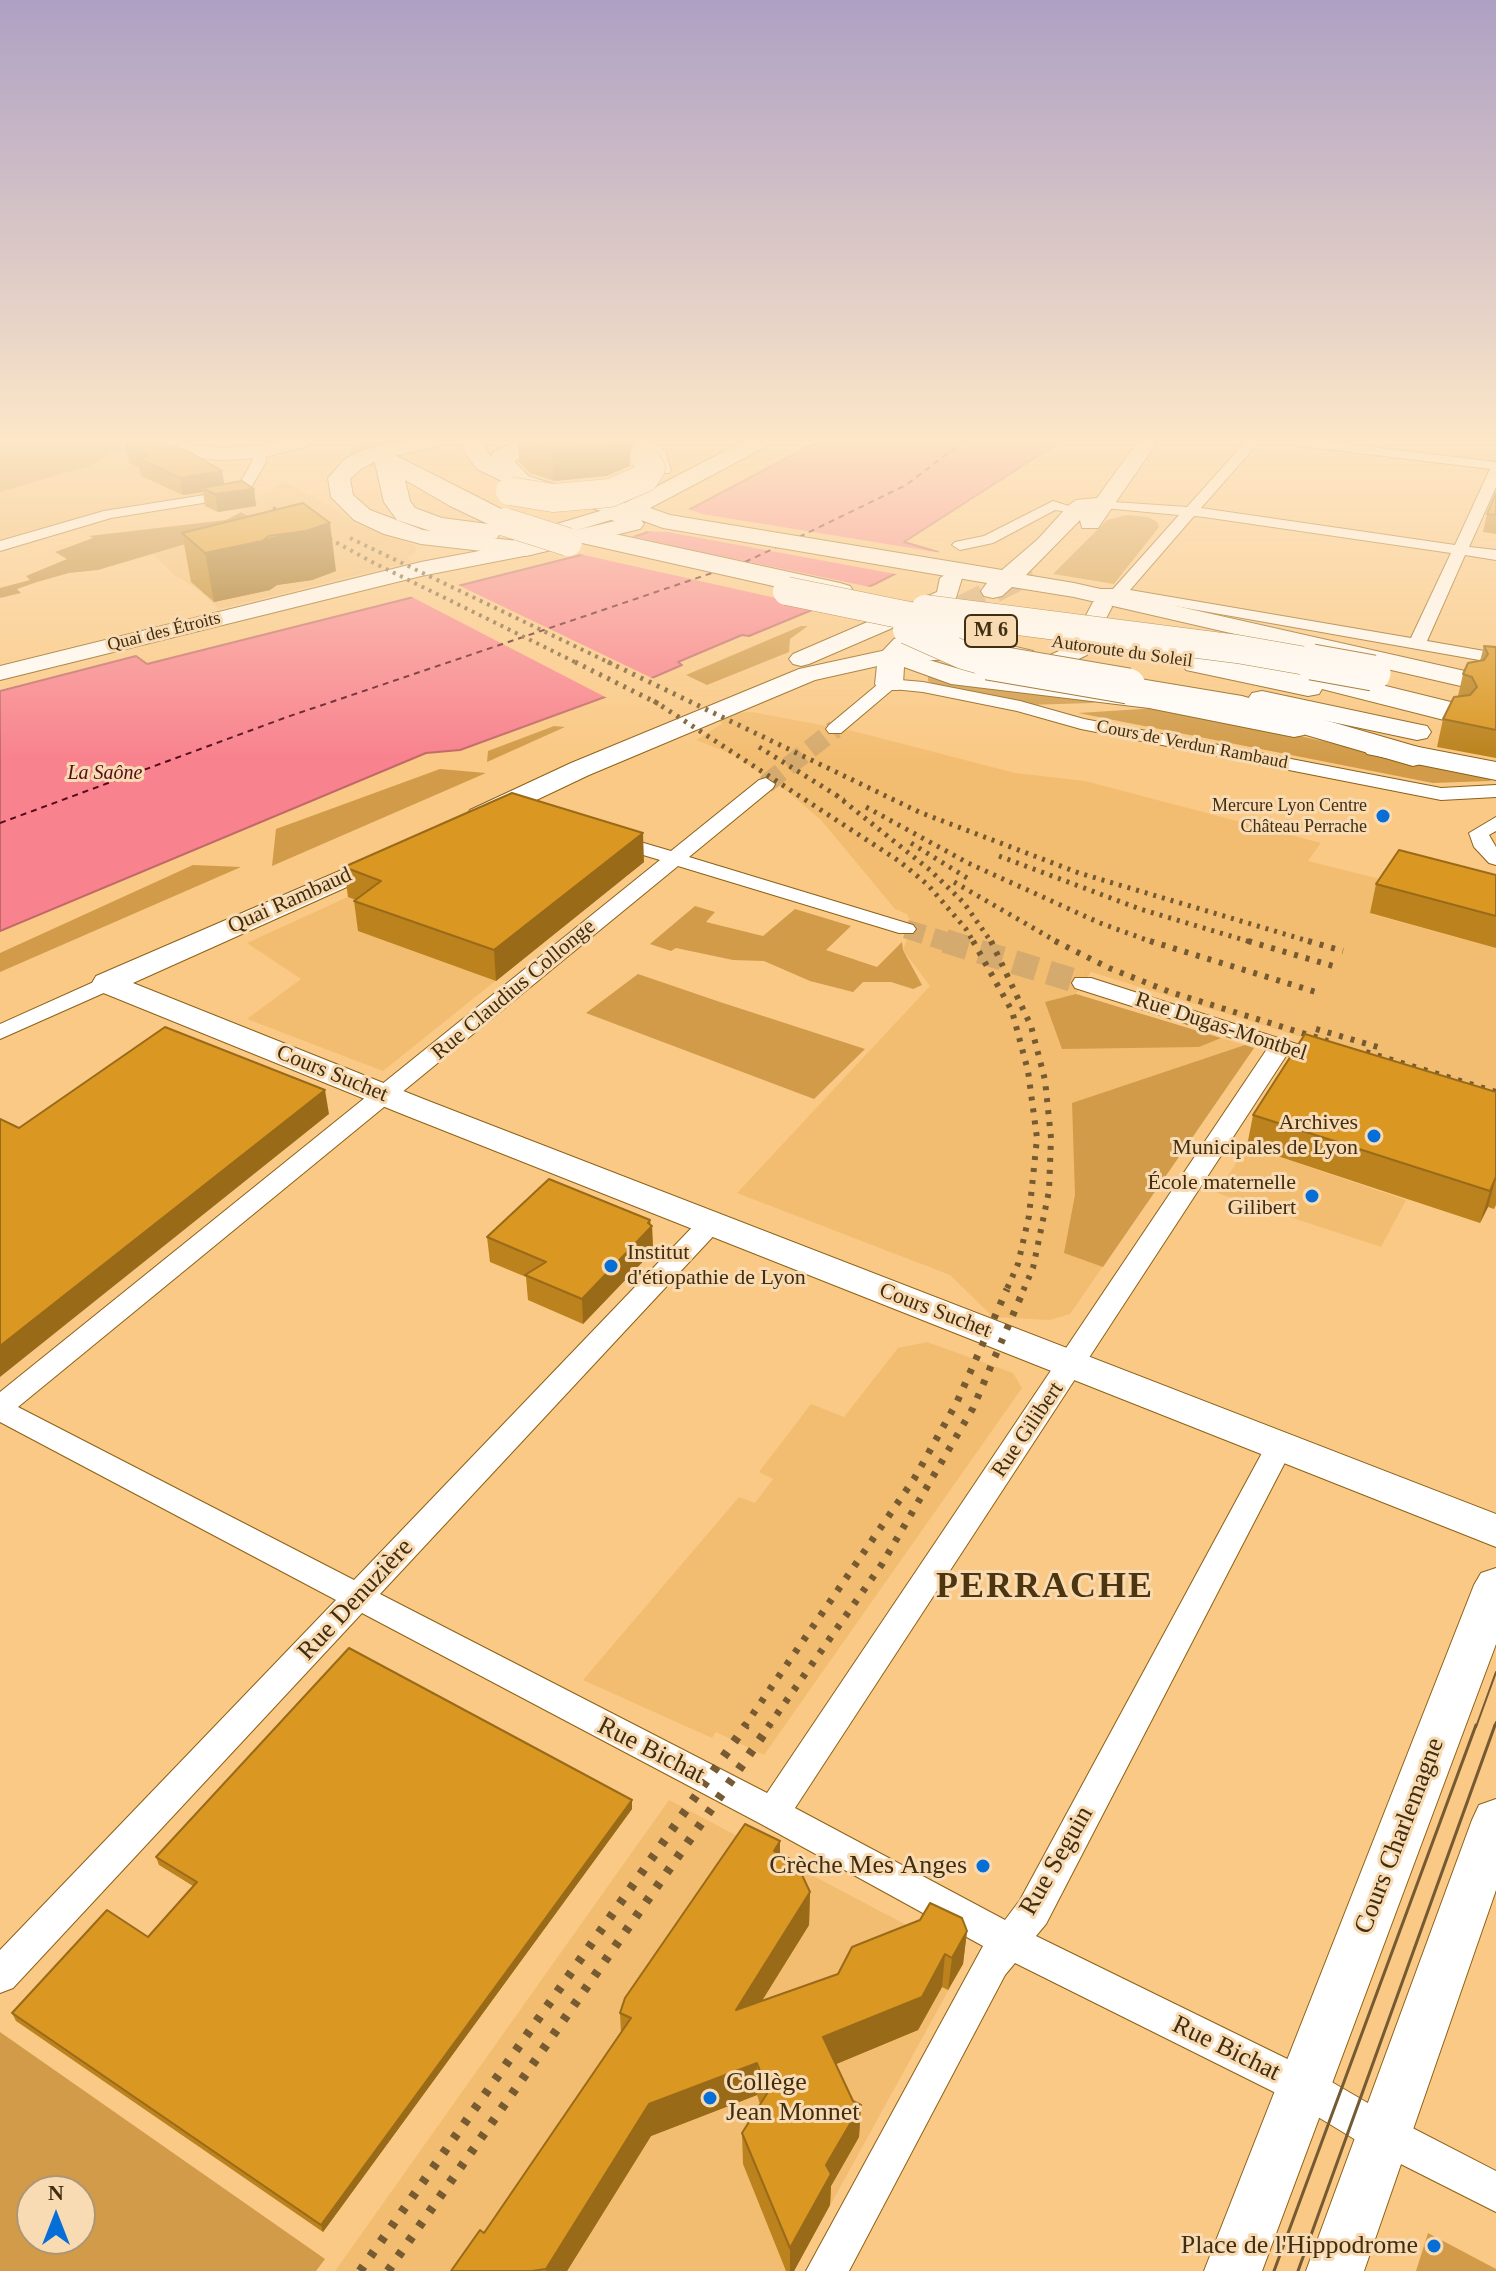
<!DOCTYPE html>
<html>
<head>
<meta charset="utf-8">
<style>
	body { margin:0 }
	#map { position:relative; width:1496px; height:2271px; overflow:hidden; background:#fac985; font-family:Georgia,serif }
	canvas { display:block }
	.north { position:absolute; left:16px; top:2175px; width:80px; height:80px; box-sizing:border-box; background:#f8dbb3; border:2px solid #af9672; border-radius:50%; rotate:0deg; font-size:22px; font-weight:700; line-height:32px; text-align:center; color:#412e11 }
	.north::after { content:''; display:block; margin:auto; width:28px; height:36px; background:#056fd7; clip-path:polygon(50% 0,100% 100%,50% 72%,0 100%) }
</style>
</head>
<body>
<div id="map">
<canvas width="1496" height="2271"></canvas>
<div class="north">N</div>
</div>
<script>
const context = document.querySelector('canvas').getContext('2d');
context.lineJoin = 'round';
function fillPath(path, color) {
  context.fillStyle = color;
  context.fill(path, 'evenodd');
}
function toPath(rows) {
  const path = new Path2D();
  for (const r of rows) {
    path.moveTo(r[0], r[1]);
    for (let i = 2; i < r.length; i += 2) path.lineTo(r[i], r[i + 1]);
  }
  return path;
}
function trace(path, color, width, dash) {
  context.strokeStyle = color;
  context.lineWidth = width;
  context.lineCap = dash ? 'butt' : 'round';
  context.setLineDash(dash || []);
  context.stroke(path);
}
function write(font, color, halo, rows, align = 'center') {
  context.font = font + ' Georgia,serif';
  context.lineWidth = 6;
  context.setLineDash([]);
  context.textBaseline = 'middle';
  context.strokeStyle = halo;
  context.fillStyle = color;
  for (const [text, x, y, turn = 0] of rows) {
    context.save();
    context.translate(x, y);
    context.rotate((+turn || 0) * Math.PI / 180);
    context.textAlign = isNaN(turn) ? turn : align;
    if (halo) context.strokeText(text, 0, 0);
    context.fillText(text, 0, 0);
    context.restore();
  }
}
const built = toPath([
	[121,442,228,491,190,497,0,544,0,492,89,466,103,459],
	[282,481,335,508,356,524,410,543,417,548,415,553,407,558,412,562,219,609,196,588,174,575,153,554,259,521,236,508,271,492],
	[752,712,853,731,1015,773,1085,781,1321,843,1308,861,1384,880,1371,914,1496,948,1496,1097,1091,972,1076,994,1254,1048,1070,1314,1050,1320,993,1317,950,1275,737,1193,930,986,903,950,912,925,907,914,895,909,821,820,788,792,736,756,696,740,722,724,715,714],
	[514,821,644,862,383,1071,247,1019,301,979,247,943],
	[1247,1146,1406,1200,1381,1247,1217,1193],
	[927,1342,1013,1373,1022,1388,764,1755,716,1732,712,1738,583,1680,739,1497,755,1503,773,1479,759,1472,811,1404,844,1417,898,1348],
	[669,1800,916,1930,963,1964,794,2271,335,2271]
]);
const green = toPath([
	[0,441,70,441,121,442,103,459,89,466,0,492],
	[1127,515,1148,517,1157,522,1159,527,1114,584,1053,574,1107,520],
	[801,626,808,626,790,639,789,652,707,685,686,675],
	[928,675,1108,698,1092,703,1027,705,934,684,928,681],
	[1158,708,1295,735,1493,778,1490,781,1433,783,1078,713],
	[554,726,565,727,487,762,488,751],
	[440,769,486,773,272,866,276,829],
	[193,865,241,867,0,972,0,953],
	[695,906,715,912,706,922,763,936,795,909,851,926,826,950,877,967,902,942,903,950,922,985,913,989,891,982,863,982,853,992,810,981,764,961,733,960,676,948,671,951,650,944],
	[638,974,720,1002,865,1049,814,1099,586,1013],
	[1076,994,1221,1038,1199,1047,1062,1049,1045,1002],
	[1245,1045,1254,1048,1103,1267,1064,1253,1075,1195,1072,1103],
	[0,2032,325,2259,316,2271,0,2271],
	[32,2191,80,2191,80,2239,32,2239],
	[1428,2233,1496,2269,1496,2271,1416,2271]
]);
const forest = toPath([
	[241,512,260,522,98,570,69,573,37,582,17,589,21,593,0,598,0,588,30,580,26,576,67,559,55,552,93,538,89,536,226,520]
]);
const water = toPath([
	[819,441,1061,441,904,542,938,552,875,584,749,636,742,635,678,662,682,665,624,690,460,750,426,753,0,931,0,691,136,656,147,664,577,556,645,533,819,441]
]);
const pier = toPath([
	[688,509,702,514,942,553,901,575,668,532,642,531],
	[627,535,687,549,875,588,825,609,575,553],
	[456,584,656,680,609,699,408,595]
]);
const ferry = toPath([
	[799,537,906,485,964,441],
	[745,562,779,546],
	[0,823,287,717,712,573]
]);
const streetTunnelFar1 = toPath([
	[766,784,835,729],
	[906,929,951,943]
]);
const streetTunnel = toPath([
	[945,941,1083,983]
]);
const primaryTunnel = toPath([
	[930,623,1032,572]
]);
const highwayTunnel = toPath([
	[356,441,387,459]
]);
const street = toPath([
	[638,441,652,441,665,451,671,470,669,473,659,473,654,456,638,441],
	[1246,441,1260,441,1201,508,1455,545,1490,469,1293,445,1286,441,1322,441,1496,462,1496,487,1469,547,1496,550,1496,560,1465,555,1427,641,1496,653,1496,663,1141,600,1122,599,1111,606,1103,601,1105,598,1086,595,1086,589,1113,589,1179,515,1104,508,1097,504,1099,501,1187,507,1246,441],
	[1194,516,1204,517,1451,553,1411,638,1130,590,1194,516],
	[255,449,265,449,266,462,246,496,111,518,0,551,0,541,104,511,236,490,252,462,255,449],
	[1053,501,1075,508,1068,512,1055,510,993,543,960,550,952,545,955,542,984,536,1053,501],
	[889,679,923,682,1020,701,1084,719,1441,788,1496,785,1496,797,1441,800,1081,729,1017,711,923,692,893,689,841,733,829,733,826,729,829,725,883,680,889,679],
	[766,778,775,784,773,788,689,857,913,925,916,929,913,933,899,933,678,866,18,1407,354,1580,702,1217,711,1215,720,1217,724,1223,720,1229,380,1594,767,1793,1267,1049,1075,988,1072,983,1075,978,1091,978,1303,1046,1306,1051,1303,1056,1286,1056,795,1808,1005,1920,1020,1900,1269,1440,1279,1436,1289,1440,1293,1447,1046,1924,1036,1936,1318,2074,1397,2120,1496,2171,1496,2212,1369,2148,1290,2100,1015,1963,1005,1975,849,2271,806,2271,983,1946,761,1824,362,1613,13,1988,0,1993,0,1950,336,1600,0,1422,0,1392,660,860,606,844,603,840,606,836,613,834,671,851,759,780,766,778],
	[1496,817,1496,831,1489,835,1496,847,1496,865,1489,863,1474,847,1469,833,1496,817],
	[107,976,118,983,115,988,0,1039,0,1024,107,976]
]);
const secondary = toPath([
	[623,504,630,506,633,510,630,514,532,544,537,549,534,554,421,576,0,680,0,666,421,562,516,544,513,540,517,536,623,504],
	[951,571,962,578,955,601,809,664,801,666,793,664,789,659,793,654,937,592,940,578,951,571],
	[1101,600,1109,602,1112,607,1087,655,1064,666,1048,666,1044,661,1048,656,1070,646,1093,602,1101,600],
	[971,645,979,647,983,652,979,657,891,663,815,680,589,775,490,822,480,824,470,822,466,816,470,810,571,763,799,669,891,649,971,645],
	[388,850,398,852,402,858,398,864,133,983,426,1100,1496,1514,1496,1547,402,1114,96,990,92,983,96,976,388,850],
	[1496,1568,1496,1644,1262,2271,1204,2271,1474,1585,1481,1573,1496,1568],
	[1496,1799,1496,1890,1364,2271,1306,2271,1472,1820,1479,1805,1496,1799]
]);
const primary = toPath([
	[155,441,183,441,192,445,221,448,259,446,278,441,312,441,309,446,260,458,221,460,180,456,155,441],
	[405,441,441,441,438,446,378,460,361,469,350,479,353,495,370,510,423,530,526,542,615,521,611,520,609,513,512,486,477,469,463,450,465,441,485,441,485,449,493,459,528,476,594,497,625,503,744,441,769,441,767,446,650,508,670,515,1002,570,1038,539,1069,505,1076,500,1097,498,1138,441,1158,441,1098,528,1082,528,1080,520,1026,575,1074,583,1465,671,1475,673,1479,679,1475,685,1465,687,1074,597,1012,587,1002,596,993,598,984,596,981,591,987,583,663,528,641,520,644,524,640,529,526,556,421,544,384,534,354,520,331,497,328,478,345,459,363,450,405,441],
	[968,605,977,608,981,613,982,635,986,640,1033,651,1037,657,1033,663,1024,665,991,660,968,652,956,635,955,613,959,608,968,605],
	[918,630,927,632,931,638,909,654,956,668,1149,692,1304,723,1308,729,1304,735,1294,737,1149,708,951,684,904,667,903,684,899,690,879,690,875,684,878,656,894,639,918,630],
	[1262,691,1417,724,1427,726,1431,732,1427,738,1417,740,1252,705,1248,699,1252,693,1262,691],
	[1377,739,1496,762,1496,780,1367,754,1363,748,1367,742,1377,739]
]);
const highway = toPath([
	[518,441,580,441,577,446,531,453,514,461,533,481,529,486,520,489,511,486,487,463,494,451,518,441],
	[387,451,515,516,518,522,515,528,498,528,501,532,497,538,487,540,437,533,397,520,384,502,374,459,378,454,387,451],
	[405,480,450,506,488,524,442,518,415,508,410,501,405,480],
	[592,529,840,583,850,586,854,592,850,598,840,601,582,543,578,537,582,531,592,529],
	[1197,654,1265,668,1269,662,1280,660,1463,705,1468,712,1463,719,1452,722,1322,689,1319,694,1308,696,1186,670,1182,663,1186,656,1197,654],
	[1128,677,1242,696,1425,749,1430,756,1425,763,1413,766,1227,712,1117,693,1112,686,1117,679,1128,677]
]);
const tramFar1 = toPath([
	[1476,1727,1496,1672],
	[1494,1727,1496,1722]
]);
const tram = toPath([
	[1274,2271,1476,1725],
	[1298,2271,1495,1725]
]);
const railFar4 = toPath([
	[273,508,374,563,579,664],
	[350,538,612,664]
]);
const railFar3 = toPath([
	[575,662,663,706],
	[608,662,919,812,1079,873,1315,943],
	[654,701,899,861,928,885,966,929,974,943],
	[759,747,844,800],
	[836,795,930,870,964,903,992,943],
	[866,807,968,863,1100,923,1155,943],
	[911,843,972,881],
	[999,856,1140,909,1254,943],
	[954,882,1059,943]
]);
const railFar2 = toPath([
	[973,941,1012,1011,1028,1071,1037,1138,1029,1216,1018,1264,1006,1291],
	[991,941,1031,1026,1045,1080,1051,1138,1049,1191,1033,1268,1023,1291],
	[1055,941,1109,968,1170,992,1328,1041],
	[1150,941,1316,992],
	[1248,941,1333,966],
	[1308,941,1343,951],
	[1316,1029,1381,1048],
	[1366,1052,1496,1092]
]);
const railFar1 = toPath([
	[744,1727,914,1479,957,1402,1007,1289],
	[768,1727,882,1564,973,1408,1024,1289]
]);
const rail = toPath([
	[360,2271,746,1725],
	[388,2271,770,1725]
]);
const highwayBridgeFar1 = toPath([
	[510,491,553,498,610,493,645,478,651,468,645,457],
	[505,522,568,542],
	[787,591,953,625],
	[925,609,1237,649,1323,664],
	[907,630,963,655,995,664]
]);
const highwayBridge = toPath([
	[988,662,1128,686],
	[1312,662,1373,673]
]);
const wall = toPath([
	[518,441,633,441,633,445,630,452,630,466,606,476,554,481,530,473,519,462],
	[126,446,222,471,224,484,254,489,256,506,218,512,205,506,203,492,183,495,141,476,139,467,129,463],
	[1496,493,1496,534,1483,532,1487,514],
	[182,533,336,571,312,580,277,585,270,590,214,602,191,582],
	[1484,646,1496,647,1496,758,1437,747,1443,719,1458,696,1463,674,1480,661],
	[644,862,496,981,358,931,354,901,356,900,348,897,344,867],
	[1496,875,1496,948,1370,913,1376,884],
	[1496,1092,1496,1205,1494,1209,1488,1207,1480,1223,1247,1146,1253,1115],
	[650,1220,650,1225,652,1226,653,1251,583,1324,528,1300,526,1277,490,1262,487,1237],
	[632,1800,632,1809,323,2232,16,2021,12,2013,148,1937,193,1886,159,1865,156,1857],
	[780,1854,810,1892,809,1925,762,2001,967,1931,963,1964,948,1990,942,1987,918,2030,836,2064,853,2101,861,2105,859,2137,831,2186,830,2205,794,2271,786,2271,743,2164,742,2133,760,2104,757,2095,651,2136,567,2271,451,2271,484,2233,621,2033,620,2013]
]);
const shadedWall = toPath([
	[616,441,633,441,633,445,630,452,630,466,606,476,554,481,552,450],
	[222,471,225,488,202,488,203,492,183,495,180,478],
	[254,489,256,506,218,512,215,494],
	[330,523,336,571,312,580,277,585,270,590,214,602,205,553],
	[643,833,644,862,496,981,494,950],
	[325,1090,329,1114,0,1377,0,1346],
	[1496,1177,1488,1207,1480,1223,1490,1191],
	[650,1220,651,1228,652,1226,653,1251,583,1324,582,1299],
	[632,1800,632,1809,323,2232,321,2225],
	[780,1841,780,1875,774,1851],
	[810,1892,809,1925,736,2042,736,2010],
	[967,1931,963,1964,948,1990,952,1958],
	[945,1954,942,1987,918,2030,822,2070,823,2037],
	[757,2063,757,2095,651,2136,567,2271,546,2271,546,2269,649,2104],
	[861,2105,859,2137,831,2186,830,2205,794,2271,790,2271,790,2248,826,2165]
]);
const building = toPath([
	[128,441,153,441,188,451,222,471,180,478,137,458,149,455,126,446,128,441],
	[526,441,616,441,604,445,552,450,528,443,526,441],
	[242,481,254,489,215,494,202,488,242,481],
	[1496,493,1496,515,1487,514,1496,493],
	[303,503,330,523,306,531,269,536,262,541,205,553,182,533,303,503],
	[1484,646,1496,647,1496,730,1443,719,1454,697,1470,695,1477,687,1472,677,1463,674,1468,663,1484,660,1488,654,1484,646],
	[512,793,643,833,494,950,354,901,381,881,344,867,512,793],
	[1399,850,1496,875,1496,916,1376,884,1399,850],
	[165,1027,325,1090,0,1346,0,1119,19,1128,165,1027],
	[1305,1034,1496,1092,1496,1177,1490,1191,1253,1115,1305,1034],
	[549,1179,650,1220,648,1223,652,1226,582,1299,525,1275,546,1262,487,1237,549,1179],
	[349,1648,632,1800,321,2225,12,2013,107,1910,148,1937,197,1882,156,1857,349,1648],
	[745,1824,780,1841,774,1851,796,1862,810,1892,736,2010,838,1974,852,1947,920,1920,930,1903,962,1918,967,1931,952,1958,945,1954,922,1997,823,2037,853,2101,861,2105,826,2165,831,2174,790,2248,742,2133,768,2092,757,2063,649,2104,546,2269,532,2271,451,2271,480,2230,484,2233,631,2018,620,2013,625,1998,745,1824]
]);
const markers = [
	[1383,816,8,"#056fd7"],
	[1374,1136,8,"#056fd7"],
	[1312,1196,8,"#056fd7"],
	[611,1266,8,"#056fd7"],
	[983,1866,8,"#056fd7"],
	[710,2098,8,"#056fd7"],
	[1434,2246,8,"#056fd7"]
];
const farStreetnames = [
	["Quai des Étroits",164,632,-14],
	["Autoroute du Soleil",1122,652,8],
	["Cours de Verdun Rambaud",1192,745,11]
];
const farPoinames = [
	["Mercure Lyon Centre",1367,806],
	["Château Perrache",1367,827]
];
const shields = [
	[991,631,52]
];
const shieldNames = [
	["M 6",991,631]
];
const farWaternames = [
	["La Saône",105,774]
];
const streetNames = [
	["Quai Rambaud",290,901,-24],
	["Rue Claudius Collonge",514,990,-40],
	["Rue Dugas-Montbel",1221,1027,18],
	["Cours Suchet",332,1074,22],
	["Cours Suchet",935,1311,21],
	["Rue Gilibert",1028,1430,-56]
];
const poiNames = [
	["Archives",1358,1123],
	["Municipales de Lyon",1358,1148],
	["École maternelle",1296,1183],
	["Gilibert",1296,1208],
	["Institut",627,1253,"left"],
	["d'étiopathie de Lyon",627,1278,"left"]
];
const nearStreetnames = [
	["Rue Denuzière",356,1600,-47],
	["Rue Bichat",651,1751,27],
	["Cours Charlemagne",1400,1836,-69],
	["Rue Seguin",1057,1861,-60],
	["Rue Bichat",1226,2049,26]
];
const nearPoinames = [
	["Crèche Mes Anges",967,1866],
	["Collège",726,2083,"left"],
	["Jean Monnet",726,2113,"left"],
	["Place de l'Hippodrome",1418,2246]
];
const nearDistrictnames = [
	["PERRACHE",1045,1588]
];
fillPath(built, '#f3bd71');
fillPath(green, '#d19b49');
fillPath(forest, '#bc8736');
fillPath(water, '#f8828e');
trace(water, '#c16968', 2);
fillPath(pier, '#fac985');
trace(ferry, '#550b1b', 2, [6, 5]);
trace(streetTunnelFar1, '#d5aa6e', 19, [19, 9]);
trace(streetTunnel, '#d5aa6e', 24, [24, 12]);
trace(primaryTunnel, '#d5aa6e', 24, [24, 12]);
trace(highwayTunnel, '#d5aa6e', 28, [28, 14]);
trace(street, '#8d6116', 2);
trace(secondary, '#8d6116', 2);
trace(primary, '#8d6116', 2);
trace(highway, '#8d6116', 2);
fillPath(street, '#fff');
fillPath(secondary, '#fff');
fillPath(primary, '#fff');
fillPath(highway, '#fff');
trace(tramFar1, '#755a32', 2);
trace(tram, '#755a32', 3);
trace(railFar4, '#755a32', 4, [3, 5]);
trace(railFar3, '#755a32', 5, [3, 6]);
trace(railFar2, '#755a32', 6, [4, 8]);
trace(railFar1, '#755a32', 7, [5, 10]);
trace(rail, '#755a32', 9, [6, 12]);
trace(highwayBridgeFar1, '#8d6116', 29, []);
trace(highwayBridge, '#8d6116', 37, []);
trace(highwayBridgeFar1, '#fff', 28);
trace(highwayBridge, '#fff', 35);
fillPath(wall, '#bb821d');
fillPath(shadedWall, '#996a18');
fillPath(building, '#da9722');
trace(building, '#996a18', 2);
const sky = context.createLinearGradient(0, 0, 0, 759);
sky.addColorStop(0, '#aea0c4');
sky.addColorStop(0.58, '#fde7c8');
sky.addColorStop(1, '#fde7c800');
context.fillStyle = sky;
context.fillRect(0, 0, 1496, 759);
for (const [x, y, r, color] of markers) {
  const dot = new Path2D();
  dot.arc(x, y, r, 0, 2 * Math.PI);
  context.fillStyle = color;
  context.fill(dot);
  trace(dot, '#f8dbb3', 3);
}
write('18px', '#412e11', '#f8dbb3', farStreetnames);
write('18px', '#412e11', '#f8dbb3', farPoinames, 'right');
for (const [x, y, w] of shields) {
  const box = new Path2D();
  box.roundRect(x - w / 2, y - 16, w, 32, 6);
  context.fillStyle = '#f8dbb3';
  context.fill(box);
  trace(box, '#412e11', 2);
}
write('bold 20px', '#412e11', null, shieldNames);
write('italic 20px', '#550b1b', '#f8dbb3', farWaternames);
write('22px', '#412e11', '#f8dbb3', streetNames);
write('22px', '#412e11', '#f8dbb3', poiNames, 'right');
write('26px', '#412e11', '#f8dbb3', nearStreetnames);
write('26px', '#412e11', '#f8dbb3', nearPoinames, 'right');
context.letterSpacing = '2px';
write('bold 36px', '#4d3510', '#f8dbb3', nearDistrictnames);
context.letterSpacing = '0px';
</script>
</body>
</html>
